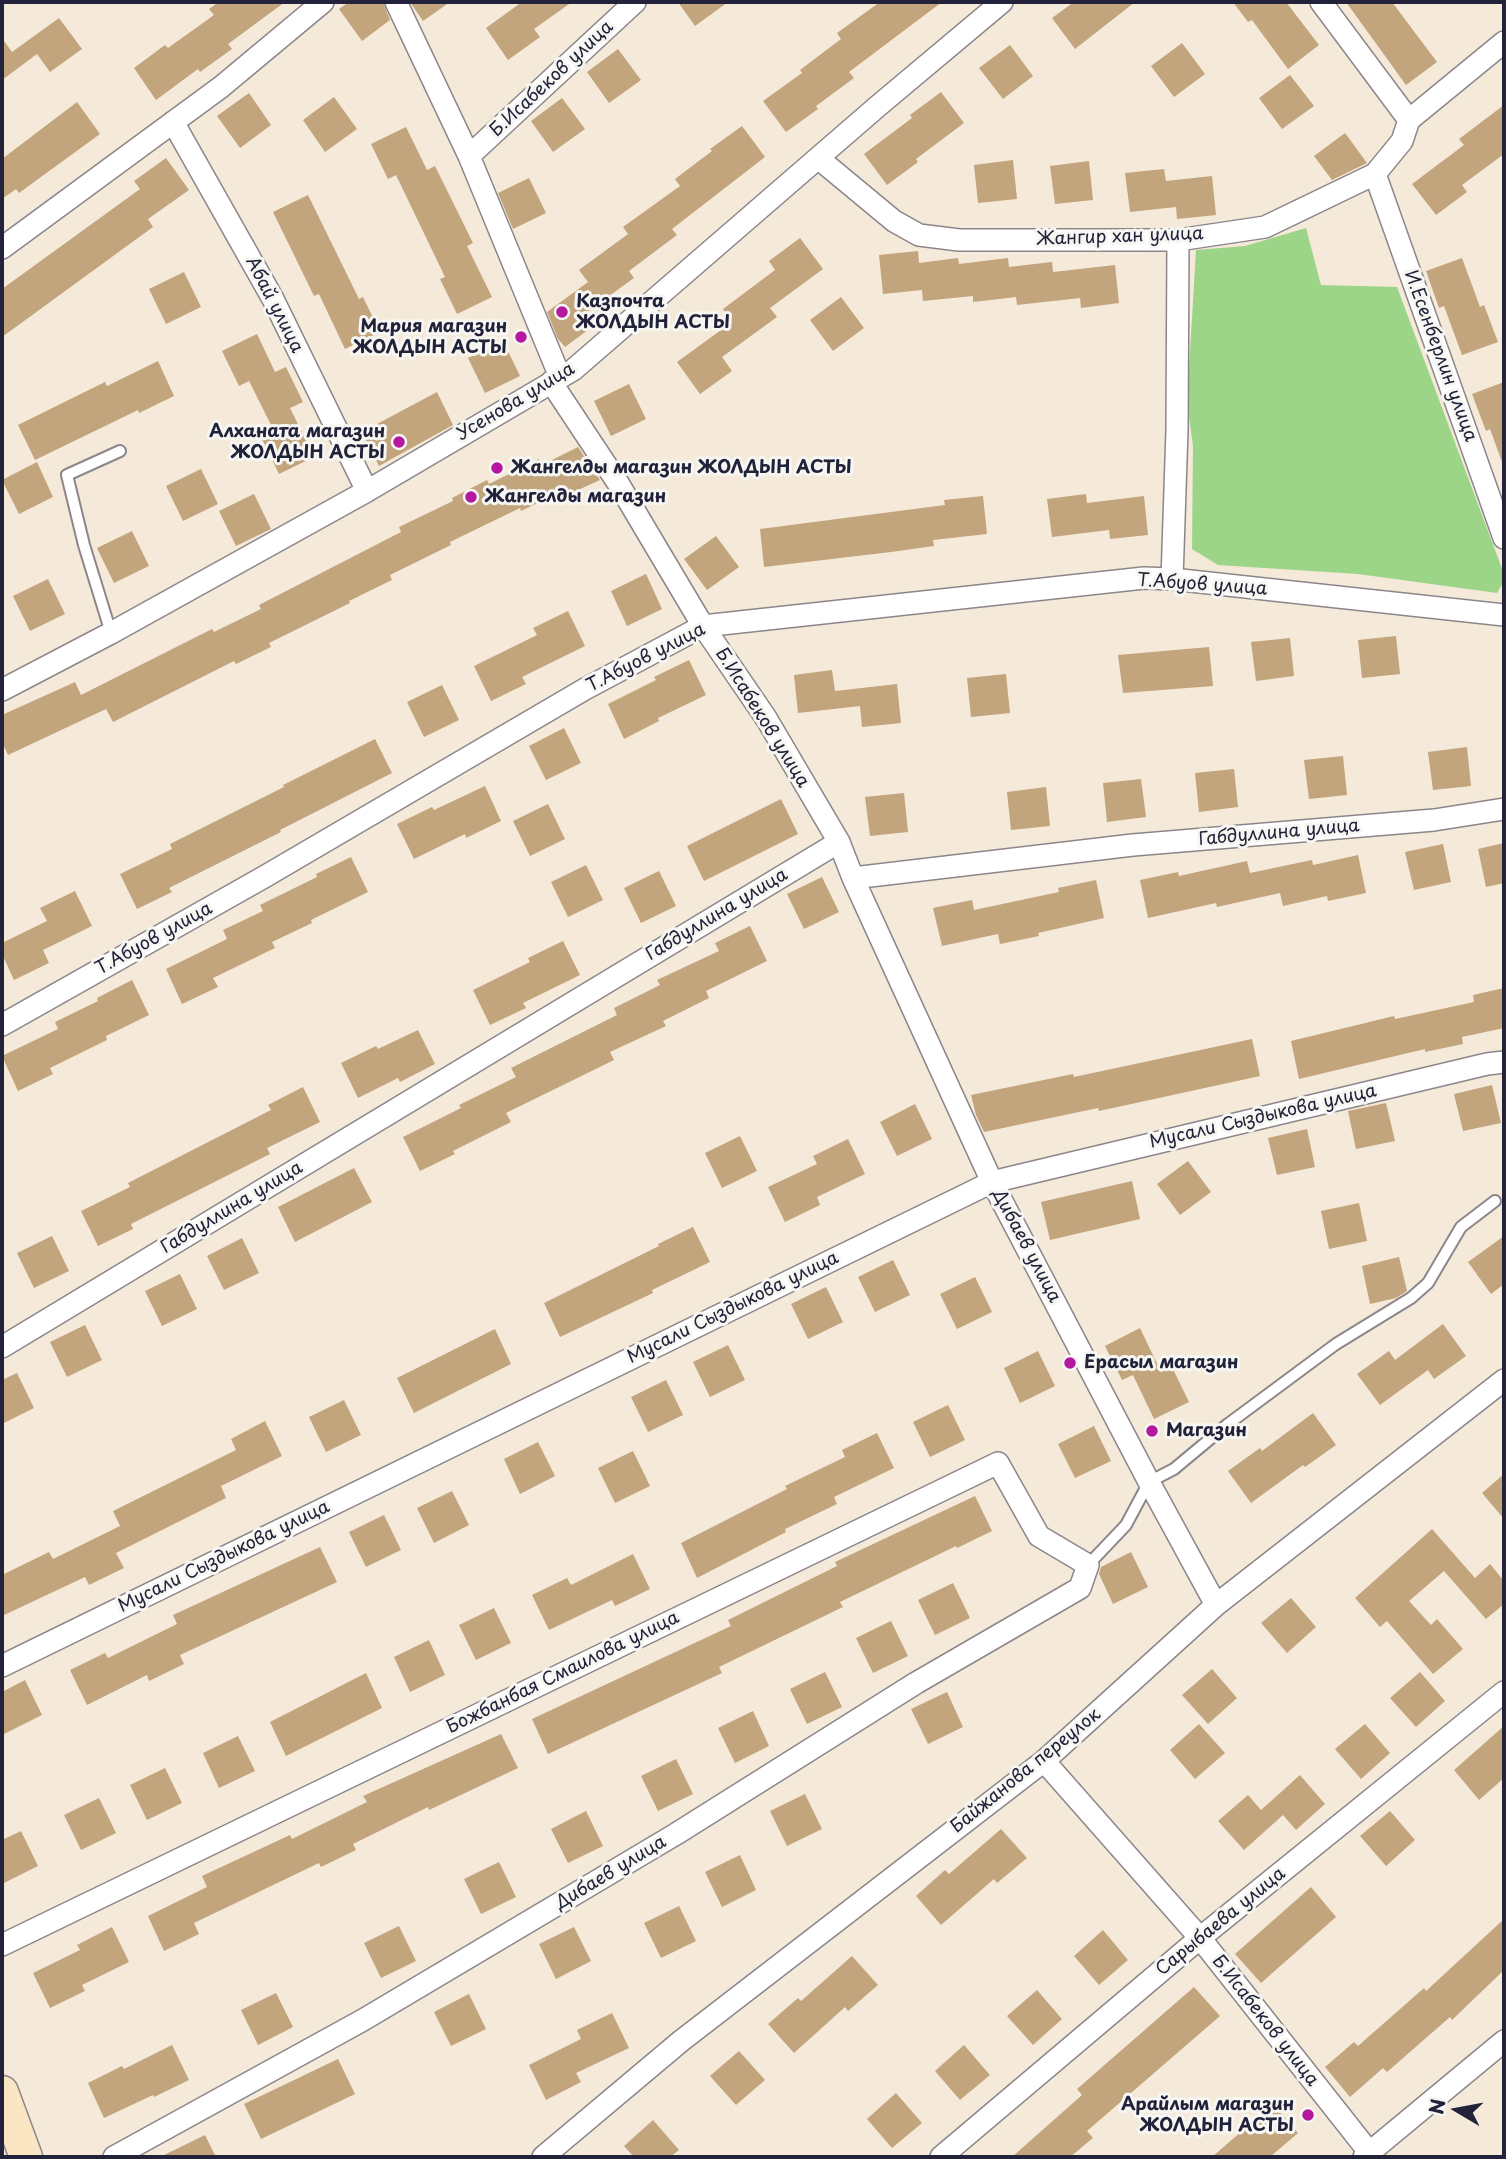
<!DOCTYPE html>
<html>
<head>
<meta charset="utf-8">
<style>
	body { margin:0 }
	#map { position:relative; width:1506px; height:2159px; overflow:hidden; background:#f5e9d9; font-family:"Playpen Sans",sans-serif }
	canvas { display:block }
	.frame { position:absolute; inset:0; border:4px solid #22223b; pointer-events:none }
	.north { position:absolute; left:1422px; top:2075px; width:70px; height:70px; -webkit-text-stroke:5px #f6f6f2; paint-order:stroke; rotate:280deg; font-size:19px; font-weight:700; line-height:28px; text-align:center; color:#22223b }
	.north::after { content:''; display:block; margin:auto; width:24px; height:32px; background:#22223b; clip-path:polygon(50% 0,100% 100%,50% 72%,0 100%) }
</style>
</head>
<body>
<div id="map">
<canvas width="1506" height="2159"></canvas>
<div class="frame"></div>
<div class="north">N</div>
</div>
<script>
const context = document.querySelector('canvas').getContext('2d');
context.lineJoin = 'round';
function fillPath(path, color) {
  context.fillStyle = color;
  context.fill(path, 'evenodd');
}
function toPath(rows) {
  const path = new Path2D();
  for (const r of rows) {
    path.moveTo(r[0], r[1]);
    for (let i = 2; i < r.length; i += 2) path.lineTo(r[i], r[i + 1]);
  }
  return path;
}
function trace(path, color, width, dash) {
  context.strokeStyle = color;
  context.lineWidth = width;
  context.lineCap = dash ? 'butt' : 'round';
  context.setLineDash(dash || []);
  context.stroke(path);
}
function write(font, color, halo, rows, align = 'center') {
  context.font = font + ' "Playpen Sans",sans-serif';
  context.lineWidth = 6;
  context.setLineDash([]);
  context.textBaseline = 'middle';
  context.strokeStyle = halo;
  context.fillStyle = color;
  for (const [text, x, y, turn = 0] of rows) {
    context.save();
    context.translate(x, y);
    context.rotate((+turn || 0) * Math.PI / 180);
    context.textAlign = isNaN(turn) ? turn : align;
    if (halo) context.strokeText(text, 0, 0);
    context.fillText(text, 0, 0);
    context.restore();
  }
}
const green = toPath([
	[1306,228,1321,285,1397,287,1504,574,1504,581,1497,593,1358,574,1218,565,1192,549,1193,446,1187,403,1196,250,1245,246]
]);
const building = toPath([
	[219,2,285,2,228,44,232,49,200,72,198,69,156,100,134,68,165,45,168,48,214,15,209,9],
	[349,2,383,2,390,20,362,41,339,9],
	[410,2,450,2,423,21],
	[522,2,572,2,534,29,540,37,508,60,486,28],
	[678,2,728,2,695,26],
	[880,2,942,2,849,72,854,78,816,106,818,109,786,132,763,101,802,73,800,70,841,39,837,33],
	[1074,2,1135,2,1075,49,1052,18],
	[1233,2,1286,2,1319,45,1288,69,1252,20,1248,22],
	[1346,2,1392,2,1437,62,1406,85],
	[59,18,82,49,50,72,37,54,2,80,2,38,12,52],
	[1182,43,1205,74,1174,97,1151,66],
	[1010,45,1033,76,1003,99,979,68],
	[618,49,641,80,609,103,587,72],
	[1290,75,1314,106,1282,129,1259,98],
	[941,92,964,123,916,159,918,162,887,185,864,154,912,118,910,115],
	[249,93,271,125,240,148,217,116],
	[334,97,357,129,325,152,303,120],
	[562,98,585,129,553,152,531,121],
	[77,102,100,134,19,193,16,189,2,199,2,159],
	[1504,105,1504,154,1462,185,1467,192,1436,215,1412,184,1464,145,1459,139],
	[742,126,765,157,672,229,677,235,629,271,634,278,587,312,596,324,565,347,558,339,547,312,588,282,579,270,628,234,623,227,680,186,675,179,712,151,710,149],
	[406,127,427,170,435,166,473,243,467,246,492,297,457,314,440,279,445,277,396,175,388,179,371,144],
	[1345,133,1367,163,1332,180,1314,156],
	[166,158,189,190,148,219,153,227,2,337,2,289,140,189,134,181],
	[1013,160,1017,199,978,203,974,165],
	[1089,161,1093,200,1055,204,1050,166],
	[1164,169,1166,181,1212,176,1216,215,1177,219,1176,207,1130,212,1125,173],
	[529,178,546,213,513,229,498,193],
	[308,195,359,299,363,297,380,332,345,349,319,294,314,296,273,212],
	[800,238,823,269,770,308,777,317,722,357,732,371,700,394,677,362,732,322,723,309,775,270,769,261],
	[918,251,919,263,958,258,959,264,1008,258,1009,267,1052,262,1053,272,1115,265,1119,303,1081,308,1080,298,1017,305,1016,297,973,302,973,296,923,301,922,290,883,294,879,255],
	[1462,258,1480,307,1484,305,1498,342,1462,355,1444,306,1439,308,1426,271],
	[184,272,201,307,166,324,149,289],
	[841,297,864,328,833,351,810,320],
	[257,334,275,372,286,367,303,402,290,408,314,457,279,474,262,439,275,433,249,381,239,386,222,351],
	[503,341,520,376,485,393,468,358],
	[158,361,174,396,139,413,138,410,35,460,18,425,105,382,107,386],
	[1504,382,1504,462,1502,462,1490,429,1486,431,1472,394],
	[629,384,646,419,611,436,594,401],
	[437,392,453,425,379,466,362,432],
	[578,447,600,480,565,496,563,491,521,511,520,508,450,542,451,545,390,575,392,580,349,601,350,603,269,643,271,647,236,664,234,661,113,722,106,709,8,755,2,742,2,715,75,682,81,695,212,629,214,632,261,609,259,605,401,532,399,527,453,501,452,498,487,480,489,484,539,459,542,465],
	[37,462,53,497,19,514,2,480],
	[201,469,218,504,183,521,166,486],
	[254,494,271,529,236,546,219,511],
	[1086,494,1087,503,1144,496,1148,535,1110,539,1109,530,1052,537,1047,499],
	[983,496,987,534,933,540,934,546,891,552,764,567,760,529,945,505,944,500],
	[132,531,149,566,114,583,97,548],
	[716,536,739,567,707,590,684,559],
	[646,574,662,609,627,626,611,591],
	[48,579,65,614,30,631,13,596],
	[568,611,585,646,522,677,526,684,491,701,474,666,537,635,533,628],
	[1396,636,1400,674,1362,678,1358,640],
	[1290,638,1294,676,1256,681,1251,642],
	[1209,647,1213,686,1123,693,1118,655],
	[689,660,706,695,658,718,659,721,624,739,608,704,656,680,654,677],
	[832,670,835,691,897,684,901,723,862,727,860,706,798,713,794,675],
	[1006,674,1010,713,971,717,967,678],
	[442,685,459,720,424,737,407,702],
	[564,728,581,763,546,780,529,746],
	[375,739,392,773,280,830,281,832,169,888,172,892,137,909,120,874,172,849,170,844,284,787,283,785],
	[1467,747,1471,786,1433,790,1428,752],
	[1343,756,1347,795,1309,799,1304,760],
	[1234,769,1238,807,1199,812,1195,773],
	[1141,779,1146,817,1107,822,1103,783],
	[485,786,501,821,466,838,465,834,414,859,397,824,432,807,434,810],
	[1046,787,1050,826,1011,830,1007,792],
	[904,793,908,832,870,836,865,797],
	[781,799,798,834,704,881,687,846],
	[548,804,565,839,530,856,513,821],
	[1504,843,1504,883,1486,887,1478,849],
	[1443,844,1451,882,1414,890,1405,852],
	[1358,855,1366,893,1328,901,1327,896,1283,906,1280,893,1217,907,1216,903,1148,918,1140,880,1178,872,1179,876,1247,861,1250,873,1312,860,1313,865],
	[351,857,368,892,311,920,312,923,272,942,275,948,213,978,218,987,182,1004,166,969,227,939,223,930,263,911,260,905,317,877,316,874],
	[586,865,603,900,568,917,551,882],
	[659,871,676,906,641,923,624,888],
	[822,877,839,912,804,929,787,894],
	[1096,880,1104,918,1038,933,1039,936,1000,944,998,934,942,946,933,908,972,900,974,910,1059,892,1058,888],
	[75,891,92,926,43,950,49,963,14,980,2,954,2,943,47,921,40,908],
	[750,926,767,961,706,991,709,998,663,1021,666,1026,610,1052,614,1060,506,1113,511,1122,453,1151,455,1154,420,1171,403,1137,461,1108,459,1105,516,1077,511,1068,617,1015,614,1008,660,985,657,980,719,951,715,943],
	[563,941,580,975,523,1003,526,1008,490,1025,473,990,530,962,528,958],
	[132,980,149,1015,106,1036,107,1040,50,1068,53,1074,18,1091,2,1056,58,1029,55,1022,98,1001,97,998],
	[1504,988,1504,1028,1462,1037,1463,1044,1425,1052,1425,1049,1299,1079,1291,1041,1394,1016,1395,1019,1474,1002,1473,995],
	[418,1030,435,1064,400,1082,398,1078,358,1098,341,1063,376,1046,378,1049],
	[1252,1039,1260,1076,1099,1111,1098,1108,984,1132,976,1115,971,1095,1073,1074,1074,1077],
	[1492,1085,1501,1123,1463,1131,1454,1094],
	[303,1087,320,1122,267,1148,270,1154,131,1224,133,1229,98,1246,81,1211,130,1187,128,1183,271,1110,268,1105],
	[1386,1103,1395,1141,1356,1149,1348,1111],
	[915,1104,932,1139,897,1156,880,1122],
	[1307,1129,1315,1167,1277,1175,1268,1138],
	[740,1136,757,1171,722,1188,705,1153],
	[848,1139,865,1174,817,1197,820,1205,785,1222,768,1187,817,1164,813,1156],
	[1188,1161,1211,1192,1180,1215,1157,1184],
	[354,1168,372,1202,295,1242,278,1207],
	[1132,1181,1140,1219,1050,1240,1041,1202],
	[1359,1203,1367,1241,1329,1249,1321,1211],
	[693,1227,710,1262,652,1290,653,1293,560,1337,544,1303,659,1246,658,1244],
	[52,1236,69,1271,34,1288,17,1253],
	[1504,1236,1504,1284,1491,1294,1468,1262],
	[242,1238,259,1273,224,1290,207,1256],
	[1399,1257,1407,1291,1396,1298,1370,1304,1362,1266],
	[893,1260,910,1295,875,1312,858,1277],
	[180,1274,197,1309,162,1326,145,1291],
	[975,1277,992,1312,957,1329,940,1294],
	[826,1287,843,1322,808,1339,791,1304],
	[1443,1324,1466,1356,1434,1379,1428,1370,1380,1405,1357,1374,1389,1351,1395,1360],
	[85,1325,102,1360,67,1377,50,1342],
	[1140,1328,1161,1372,1172,1367,1189,1402,1154,1419,1133,1375,1122,1380,1105,1346],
	[495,1329,511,1364,414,1413,397,1378],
	[728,1345,745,1380,710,1397,693,1362],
	[1038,1351,1055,1386,1020,1403,1004,1368],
	[17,1373,34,1408,2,1424,2,1380],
	[666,1380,683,1415,648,1432,631,1397],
	[344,1400,361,1435,326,1452,309,1417],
	[948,1405,965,1440,930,1457,913,1422],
	[1313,1413,1336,1445,1305,1467,1303,1465,1251,1503,1228,1471,1260,1448,1262,1451],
	[265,1421,282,1456,221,1486,226,1498,116,1553,124,1568,89,1585,85,1577,2,1616,2,1575,49,1552,53,1559,120,1526,113,1511,236,1450,231,1439],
	[1094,1426,1111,1461,1075,1478,1058,1444],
	[877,1433,894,1468,834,1497,837,1504,785,1529,786,1532,697,1578,681,1543,787,1489,785,1486,845,1457,842,1450],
	[538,1442,555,1476,520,1494,504,1459],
	[633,1451,650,1486,615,1503,598,1468],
	[1504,1474,1504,1519,1482,1493],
	[452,1491,469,1525,434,1543,417,1508],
	[975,1496,992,1531,957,1548,956,1546,840,1602,843,1607,719,1667,722,1673,548,1754,532,1719,731,1626,728,1620,837,1566,835,1562],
	[384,1515,401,1550,366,1567,349,1532],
	[1432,1529,1475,1578,1490,1564,1504,1581,1504,1604,1486,1619,1444,1571,1409,1601,1431,1625,1437,1619,1463,1649,1433,1674,1387,1621,1380,1627,1355,1598],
	[320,1547,337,1582,180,1655,184,1664,149,1681,147,1675,87,1705,70,1670,105,1653,108,1658,177,1624,173,1615],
	[1131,1552,1148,1587,1113,1604,1099,1574,1101,1567],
	[633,1554,650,1589,615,1606,612,1600,549,1630,532,1595,567,1578,571,1585],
	[953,1583,970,1618,935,1635,918,1600],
	[1291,1598,1316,1627,1287,1653,1261,1623],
	[494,1608,511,1643,476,1660,459,1625],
	[891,1621,908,1656,873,1673,856,1638],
	[429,1640,445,1675,410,1692,394,1657],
	[1212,1669,1237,1698,1208,1724,1182,1695],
	[825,1672,842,1707,807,1724,790,1689],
	[1420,1672,1445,1701,1416,1727,1390,1698],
	[366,1673,382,1708,286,1756,270,1722],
	[25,1680,42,1715,2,1735,2,1692],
	[947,1692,963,1727,928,1744,911,1709],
	[753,1711,769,1746,735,1763,718,1728],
	[1199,1724,1225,1753,1195,1779,1170,1750],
	[1365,1724,1390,1753,1361,1779,1335,1749],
	[1504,1726,1504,1778,1479,1800,1454,1770],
	[501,1734,518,1768,429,1810,428,1807,353,1844,356,1850,321,1867,319,1863,194,1923,199,1934,164,1951,148,1916,207,1887,202,1876,290,1835,292,1839,367,1802,363,1796],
	[238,1736,255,1771,219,1788,203,1753],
	[676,1759,693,1794,658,1811,641,1776],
	[165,1768,182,1803,147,1820,130,1785],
	[1300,1775,1325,1804,1296,1830,1283,1815,1244,1850,1218,1821,1248,1795,1261,1810],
	[805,1794,822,1829,787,1846,770,1811],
	[99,1798,116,1833,81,1850,64,1815],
	[586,1811,603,1846,568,1863,551,1829],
	[1390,1811,1415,1840,1386,1866,1360,1836],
	[1001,1829,1027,1858,997,1883,994,1879,941,1925,916,1896,945,1870,949,1874],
	[21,1831,38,1866,2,1884,2,1840],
	[740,1855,756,1890,722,1907,705,1872],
	[499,1862,516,1897,481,1914,464,1879],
	[1311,1887,1336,1917,1261,1983,1235,1954],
	[679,1906,696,1941,661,1958,644,1923],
	[1504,1919,1504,1970,1452,2020,1450,2017,1387,2072,1383,2068,1350,2097,1325,2067,1354,2042,1358,2046,1424,1988,1426,1991],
	[399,1926,416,1961,381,1978,364,1943],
	[112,1927,129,1962,82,1985,85,1991,50,2008,33,1973,80,1950,77,1945],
	[574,1927,591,1961,556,1979,539,1944],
	[1103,1930,1128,1960,1099,1985,1074,1956],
	[852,1956,878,1985,848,2011,845,2007,794,2053,768,2024,798,1998,801,2001],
	[1194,1987,1220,2016,1087,2131,1093,2138,1070,2157,1012,2157,1082,2095,1077,2089],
	[1037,1990,1062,2019,1033,2045,1007,2016],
	[276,1993,293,2027,258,2045,241,2010],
	[469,1994,486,2029,451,2046,434,2012],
	[612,2013,629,2048,576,2073,581,2082,546,2100,529,2065,581,2039,577,2030],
	[172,2045,189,2080,154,2097,153,2095,104,2118,88,2083,122,2066,124,2069],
	[964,2045,990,2075,960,2100,935,2071],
	[739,2051,765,2080,736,2105,710,2076],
	[338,2059,355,2094,261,2139,244,2104],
	[896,2093,922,2123,892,2148,867,2119],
	[1273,2104,1298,2133,1270,2157,1212,2157],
	[653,2120,679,2150,670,2157,634,2157,624,2146],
	[205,2135,216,2157,160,2157]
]);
const service = toPath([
	[111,633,84,545,67,475,120,451],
	[1088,1565,1126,1525,1149,1482,1174,1469,1228,1424,1336,1344,1411,1298,1428,1283,1461,1227,1495,1201]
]);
const minor = toPath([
	[396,2,469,156,560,377],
	[1321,2,1409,120],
	[173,122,273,299,367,491],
	[469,156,635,2],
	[818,158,894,221,919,235,959,240,1178,240,1265,227,1375,174,1402,141,1409,120,1504,42],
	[1375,174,1504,538],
	[2,248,221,87,323,2],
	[551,382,618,483,703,626,766,718,839,842],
	[1172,579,1177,430,1178,240],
	[2,690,111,633,367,491,573,370,878,106,1002,2],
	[853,878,992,1182,1149,1482,1216,1605],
	[2,1025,264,877,585,689,703,626,1144,578,1172,579,1504,615],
	[2,1347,839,842,853,878,1133,845,1434,820,1504,809],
	[2,1666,992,1182,1487,1064,1504,1062],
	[1044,1761,1200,1938,1373,2157],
	[2,1945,998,1463,1039,1536,1088,1565,1080,1588,916,1683,676,1834,363,2020,114,2157],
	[543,2157,681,2041,1044,1761,1216,1605,1504,1380],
	[941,2157,1200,1938,1504,1692],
	[1364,2157,1504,2041]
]);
const secondary = toPath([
	[2,2092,26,2157]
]);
const markers = [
	[562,312,7,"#b5179e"],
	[521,337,7,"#b5179e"],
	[399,442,7,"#b5179e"],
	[497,468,7,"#b5179e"],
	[471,497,7,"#b5179e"],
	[1070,1363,7,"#b5179e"],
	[1152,1431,7,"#b5179e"],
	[1308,2115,7,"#b5179e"]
];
const streetNames = [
	["Б.Исабеков улица",552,79,-43],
	["Жангир хан улица",1120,237,-2],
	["Абай улица",274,305,63],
	["И.Есенберлин улица",1440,356,70],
	["Усенова улица",516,402,-31],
	["Т.Абуов улица",1202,585,4],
	["Т.Абуов улица",646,658,-27],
	["Б.Исабеков улица",762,718,58],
	["Габдуллина улица",1279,833,-5],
	["Габдуллина улица",717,915,-31],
	["Т.Абуов улица",154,939,-29],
	["Мусали Сыздыкова улица",1263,1117,-13],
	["Габдуллина улица",232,1208,-31],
	["Дибаев улица",1026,1246,62],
	["Мусали Сыздыкова улица",733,1308,-26],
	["Мусали Сыздыкова улица",224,1557,-26],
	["Божбанбая Смаилова улица",563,1673,-26],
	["Байжанова переулок",1026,1771,-39],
	["Дибаев улица",611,1873,-31],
	["Сарыбаева улица",1221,1922,-39],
	["Б.Исабеков улица",1265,2021,52]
];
const poiNames = [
	["Казпочта",576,302],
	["ЖОЛДЫН АСТЫ",576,323],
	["Мария магазин",507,327,"right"],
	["ЖОЛДЫН АСТЫ",507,348,"right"],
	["Алханата магазин",385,432,"right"],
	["ЖОЛДЫН АСТЫ",385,453,"right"],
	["Жангелды магазин ЖОЛДЫН АСТЫ",511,468],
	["Жангелды магазин",485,497],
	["Ерасыл магазин",1084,1363],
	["Магазин",1166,1431],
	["Арайлым магазин",1294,2105,"right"],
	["ЖОЛДЫН АСТЫ",1294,2126,"right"]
];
fillPath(green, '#9cd588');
fillPath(building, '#c2a47d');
trace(service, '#8c868a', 14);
trace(minor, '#8c868a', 24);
trace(secondary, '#8c868a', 35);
trace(service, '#fff', 10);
trace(minor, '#fff', 21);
trace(secondary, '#fbe6c4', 32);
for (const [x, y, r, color] of markers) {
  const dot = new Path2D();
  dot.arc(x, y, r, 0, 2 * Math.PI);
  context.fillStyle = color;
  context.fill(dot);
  trace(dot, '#f6f6f2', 2.5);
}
write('18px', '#22223b', '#f6f6f2', streetNames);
write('bold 18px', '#22223b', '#f6f6f2', poiNames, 'left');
</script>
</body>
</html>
